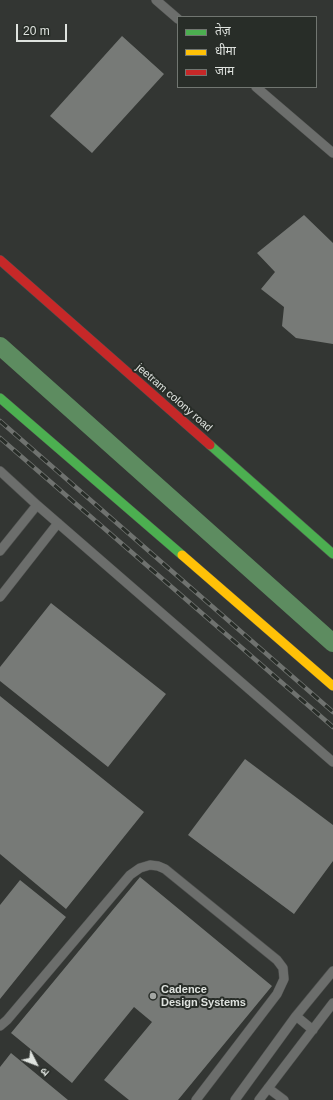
<!DOCTYPE html>
<html>
<head>
<meta charset="utf-8">
<style>
	body { margin:0 }
	#map { position:relative; width:333px; height:1100px; overflow:hidden; background:#333633; font-family:Helvetica,"Noto Sans Devanagari",sans-serif }
	canvas { display:block }
	.legend { position:absolute; left:177px; top:16px; width:140px; height:72px; box-sizing:border-box; background:#282d28; border:1px solid #717671; margin:0; padding:5px 7px; list-style:none; font-size:12px; color:#dfe3df }
	.legend li { display:flex; align-items:center; gap:8px; height:20px }
	.legend b { width:20px; border:1px solid #717671 }
	.north { position:absolute; left:16px; top:1044px; width:40px; height:40px; -webkit-text-stroke:3px #282d28; paint-order:stroke; rotate:132deg; font-size:11px; font-weight:700; line-height:16px; text-align:center; color:#dfe3df }
	.north::after { content:''; display:block; margin:auto; width:14px; height:18px; background:#dfe3df; clip-path:polygon(50% 0,100% 100%,50% 72%,0 100%) }
	.scale { position:absolute; left:16px; top:24px; width:51px; height:18px; box-sizing:border-box; border:2px solid #dfe3df; border-top:0; padding-left:5px; font-size:12px; line-height:14px; white-space:nowrap; color:#dfe3df; -webkit-text-stroke:3px #282d28; paint-order:stroke }
</style>
</head>
<body>
<div id="map">
<canvas width="333" height="1100"></canvas>
<ul class="legend">
<li><b style="height:5px;background:#4caf50"></b>तेज़</li>
<li><b style="height:5px;background:#ffc107"></b>धीमा</li>
<li><b style="height:5px;background:#c62828"></b>जाम</li>
</ul>
<div class="north">उ</div>
<div class="scale">20 m</div>
</div>
<script>
const context = document.querySelector('canvas').getContext('2d');
context.lineJoin = 'round';
function toPath(rows) {
  const path = new Path2D();
  for (const r of rows) {
    path.moveTo(r[0], r[1]);
    for (let i = 2; i < r.length; i += 2) path.lineTo(r[i], r[i + 1]);
  }
  return path;
}
function trace(path, color, width, dash) {
  context.strokeStyle = color;
  context.lineWidth = width;
  context.lineCap = dash ? 'butt' : 'round';
  context.setLineDash(dash || []);
  context.stroke(path);
}
function fillPath(path, color) {
  context.fillStyle = color;
  context.fill(path, 'evenodd');
}
function write(font, color, halo, rows, align = 'center') {
  context.font = font + ' Helvetica,sans-serif';
  context.lineWidth = 4;
  context.setLineDash([]);
  context.textBaseline = 'middle';
  context.strokeStyle = halo;
  context.fillStyle = color;
  for (const [text, x, y, turn = 0] of rows) {
    context.save();
    context.translate(x, y);
    context.rotate((+turn || 0) * Math.PI / 180);
    context.textAlign = isNaN(turn) ? turn : align;
    if (halo) context.strokeText(text, 0, 0);
    context.fillText(text, 0, 0);
    context.restore();
  }
}
const canal = toPath([
	[0,346,333,643]
]);
const building = toPath([
	[122,36,164,74,92,153,50,116],
	[304,215,333,243,333,344,296,338,282,326,284,307,261,289,275,272,257,253],
	[51,603,166,694,108,767,0,681,0,667],
	[0,696,144,812,66,909,0,854],
	[245,759,333,825,333,861,294,914,188,835],
	[140,877,272,986,178,1100,129,1100,104,1080,152,1022,134,1007,72,1083,11,1033],
	[20,880,66,917,0,999,0,905],
	[11,1053,68,1100,0,1100,0,1067]
]);
const lane = toPath([
	[156,0,178,19],
	[256,87,333,153],
	[0,471,37,505,333,762],
	[0,551,37,505],
	[0,597,58,523],
	[296,1016,313,1030],
	[0,1026,7,1020,130,875,140,868,150,865,158,866,165,869,277,960,283,968,284,979,277,994,196,1100],
	[268,1088,284,1100],
	[235,1100,296,1016,333,971],
	[259,1100,333,1003]
]);
const fast = toPath([
	[0,398,182,555],
	[210,445,333,554]
]);
const slow = toPath([
	[182,555,333,686]
]);
const jam = toPath([
	[0,260,210,445]
]);
const rail = toPath([
	[0,421,333,712],
	[0,438,333,727]
]);
const markers = [
	[153,996,4,"#a3a6a3"]
];
const streetNames = [
	["jeetram colony road",174,398,41]
];
const poiNames = [
	["Cadence",161,990],
	["Design Systems",161,1003]
];
trace(canal, '#5d8c60', 18);
fillPath(building, '#777a77');
trace(lane, '#4f514f', 10);
trace(fast, '#4f514f', 10);
trace(slow, '#4f514f', 10);
trace(jam, '#4f514f', 10);
trace(lane, '#6c6e6c', 9);
trace(fast, '#4caf50', 9);
trace(slow, '#ffc107', 9);
trace(jam, '#c62828', 9);
trace(rail, '#6f726f', 4.5);
trace(rail, '#282d28', 3, [9]);
for (const [x, y, r, color] of markers) {
  const dot = new Path2D();
  dot.arc(x, y, r, 0, 2 * Math.PI);
  context.fillStyle = color;
  context.fill(dot);
  trace(dot, '#282d28', 1.5);
}
write('11px', '#dfe3df', '#282d28', streetNames);
write('bold 11px', '#dfe3df', '#282d28', poiNames, 'left');
</script>
</body>
</html>
